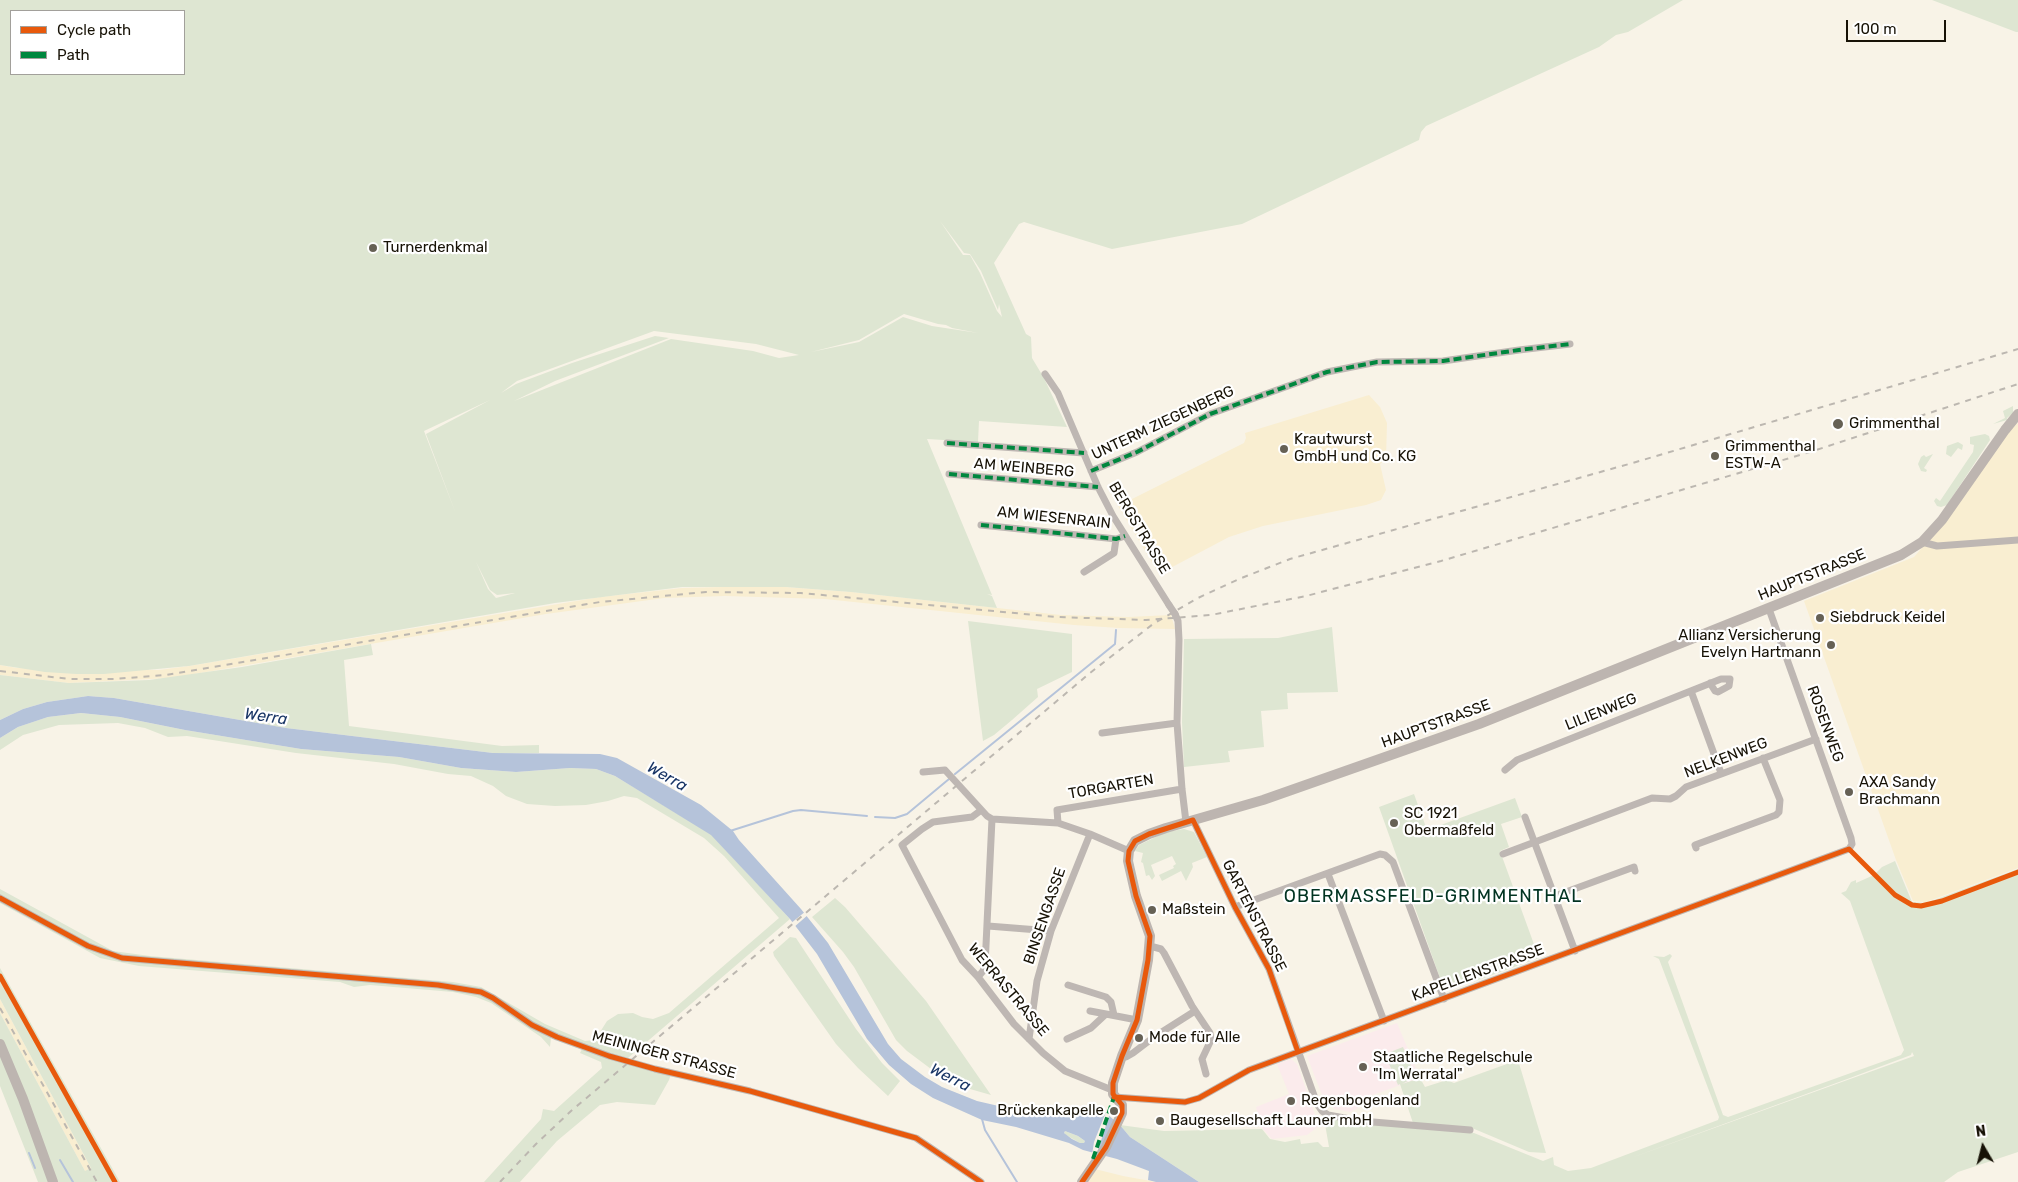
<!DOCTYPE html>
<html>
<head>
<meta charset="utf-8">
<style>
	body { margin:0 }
	#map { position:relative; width:2018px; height:1182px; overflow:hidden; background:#f8f3e7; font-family:Rubik,sans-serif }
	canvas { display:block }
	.legend { position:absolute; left:10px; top:10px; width:175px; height:65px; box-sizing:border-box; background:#fff; border:1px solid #a2a09b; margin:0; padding:6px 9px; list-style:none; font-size:15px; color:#171206 }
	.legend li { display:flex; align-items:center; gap:10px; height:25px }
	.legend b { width:25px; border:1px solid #a2a09b }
	.north { position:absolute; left:1958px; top:1122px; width:50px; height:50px; -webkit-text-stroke:4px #fff; paint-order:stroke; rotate:352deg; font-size:14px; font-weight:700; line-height:20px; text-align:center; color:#171206 }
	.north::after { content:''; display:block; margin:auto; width:18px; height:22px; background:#171206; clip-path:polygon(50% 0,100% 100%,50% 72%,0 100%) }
	.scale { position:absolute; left:1846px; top:20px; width:100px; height:22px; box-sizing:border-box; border:2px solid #171206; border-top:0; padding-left:6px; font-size:15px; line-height:18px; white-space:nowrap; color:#171206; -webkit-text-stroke:4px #fff; paint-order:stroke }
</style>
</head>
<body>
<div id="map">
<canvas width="2018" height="1182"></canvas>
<ul class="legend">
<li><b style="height:6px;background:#e8590c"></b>Cycle path</li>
<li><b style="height:6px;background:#00873e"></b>Path</li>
</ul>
<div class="north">N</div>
<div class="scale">100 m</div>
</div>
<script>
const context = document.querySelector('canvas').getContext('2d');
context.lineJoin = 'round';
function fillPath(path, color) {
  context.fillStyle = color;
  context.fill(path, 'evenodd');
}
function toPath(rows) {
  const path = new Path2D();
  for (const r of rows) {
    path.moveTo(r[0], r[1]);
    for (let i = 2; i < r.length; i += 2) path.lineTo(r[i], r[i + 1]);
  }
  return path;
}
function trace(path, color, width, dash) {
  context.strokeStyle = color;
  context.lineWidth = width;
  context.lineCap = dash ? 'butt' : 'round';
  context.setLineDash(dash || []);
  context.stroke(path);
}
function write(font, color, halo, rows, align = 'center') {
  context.font = font + ' Rubik,sans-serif';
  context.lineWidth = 4.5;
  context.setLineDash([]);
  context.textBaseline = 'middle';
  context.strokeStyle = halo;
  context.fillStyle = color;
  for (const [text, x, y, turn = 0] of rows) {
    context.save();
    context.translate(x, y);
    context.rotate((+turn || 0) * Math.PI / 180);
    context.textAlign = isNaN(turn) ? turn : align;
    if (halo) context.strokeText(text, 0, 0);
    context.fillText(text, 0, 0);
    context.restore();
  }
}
const built = toPath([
	[1369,395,1380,407,1387,423,1386,459,1380,464,1386,490,1381,500,1366,505,1263,526,1229,537,1159,574,1118,506,1244,443,1246,438,1245,433],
	[2018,423,2018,868,1926,902,1913,901,1896,860,1804,601,1914,557,1945,521,2011,429],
	[723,587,786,587,852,592,1061,615,1128,617,1171,615,1175,629,1119,628,1074,625,825,599,725,596,664,598,546,614,171,678,69,683,0,675,0,665,17,668,159,670,189,666,600,597,682,588],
	[0,999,91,1168,100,1182,85,1171,0,1013],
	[1095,1169,1123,1176,1156,1182,1086,1182]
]);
const education = toPath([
	[1397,1023,1420,1078,1356,1101,1358,1108,1350,1112,1335,1109,1325,1103,1307,1056],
	[1291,1059,1297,1064,1319,1126,1307,1135,1272,1139,1262,1128,1256,1107,1289,1094,1277,1064]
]);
const green = toPath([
	[0,0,1683,0,1628,32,1616,35,1599,47,1426,126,1421,132,1419,140,1242,224,1112,249,1024,222,1019,224,994,263,1026,334,1031,337,1032,358,1044,378,1067,427,979,421,978,442,927,439,992,595,987,594,992,596,997,608,851,592,786,587,682,587,555,603,189,666,104,674,76,674,45,672,0,665],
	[11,11,184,11,184,74,11,74],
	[940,221,964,253,970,254,981,271,998,310,999,304,1002,317,997,311,980,273,970,255,963,255],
	[904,314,938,324,946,325,952,328,978,333,932,326,903,317,859,342,811,352,859,340],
	[654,331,756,344,799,355,779,358,753,351,671,339,514,401,555,381,669,338,655,336,572,363,516,384,501,393,517,381],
	[490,400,426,434,456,514,424,431],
	[476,562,490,590,497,595,515,593,496,598,488,589],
	[1932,0,2018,0,2018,32,2016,32],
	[2013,406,2013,413,2007,418,2007,420,1993,424,2005,418,2003,411],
	[1985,434,1989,436,1990,440,1947,505,1941,507,1937,506,1934,501,1936,498,1940,501,1973,452,1974,445,1970,444,1970,437],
	[1958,442,1963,445,1962,450,1958,448,1951,457,1946,454,1947,446],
	[1933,454,1924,468,1927,470,1926,472,1921,471,1918,464,1921,457,1924,455,1926,457],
	[968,621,1072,634,1072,672,1037,689,1038,697,1012,720,994,735,983,741],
	[1332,627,1338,692,1287,693,1288,709,1261,711,1264,747,1228,751,1230,762,1184,767,1182,722,1184,639,1278,638],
	[371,644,373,655,344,660,349,726,502,746,539,745,539,753,493,753,286,728,114,698,88,696,47,702,23,709,0,720,0,675,69,683,149,680,242,667],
	[81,713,120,717,185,730,301,749,399,757,461,768,516,772,570,768,596,769,615,776,711,834,790,919,628,1058,551,1038,550,1047,541,1037,491,1003,476,997,453,992,370,985,354,987,340,982,139,966,100,958,0,903,0,889,113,951,150,956,453,982,481,987,545,1024,585,1041,595,1040,607,1021,618,1014,633,1013,642,1017,653,1019,669,1013,779,918,724,856,704,838,637,798,624,796,608,801,586,805,555,806,527,804,506,796,493,786,471,776,448,774,394,764,296,753,187,736,168,737,145,728,118,723,59,725,23,735,0,750,0,738,18,727,48,717],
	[1414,794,1427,830,1515,798,1522,817,1501,824,1509,847,1500,851,1539,958,1467,984,1441,981,1379,807],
	[1184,829,1194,832,1207,857,1192,863,1193,867,1186,881,1181,871,1162,881,1159,875,1174,868,1173,866,1176,864,1172,856,1151,865,1155,876,1152,880,1149,875,1146,876,1143,863,1141,862,1143,853,1135,851,1139,845,1166,832],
	[1895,861,1912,902,1926,903,2018,869,2018,1152,1958,1172,1944,1182,1199,1182,1130,1137,1120,1125,1164,1131,1262,1129,1270,1139,1285,1142,1300,1139,1301,1144,1318,1142,1323,1147,1329,1147,1325,1124,1326,1120,1330,1118,1474,1133,1543,1161,1553,1157,1554,1165,1568,1171,1591,1168,1718,1120,1719,1117,1659,959,1653,956,1664,957,1670,954,1672,956,1668,962,1723,1115,1728,1117,1901,1055,1904,1050,1850,901,1841,893,1846,891,1851,882,1856,880,1856,883,1874,875,1882,867],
	[1912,1052,1914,1056,1628,1159,1850,1078,1911,1055],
	[835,898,845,907,926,1001,991,1095,970,1089,935,1072,907,1051,896,1040,854,967,843,952,812,917],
	[790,937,796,938,856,1029,882,1063,900,1081,888,1096,858,1068,836,1044,774,956,773,952],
	[0,968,38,1036,120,1182,38,1182,0,1086,0,1013,85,1171,91,1168,0,999],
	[1403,1047,1416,1077,1402,1084,1420,1078,1425,1087,1447,1080,1454,1083,1518,1060,1546,1153,1529,1152,1472,1128,1413,1123,1400,1084,1398,1085,1385,1054],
	[582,1049,671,1074,669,1080,655,1105,617,1102,600,1105,557,1141,520,1182,484,1182,541,1119,543,1109,554,1111,602,1068,601,1062,580,1053],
	[1065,1131,1078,1136,1085,1141,1084,1143,1080,1143,1066,1135,1064,1133]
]);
const water = toPath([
	[88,696,114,698,286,728,493,753,600,754,617,758,701,805,733,831,739,840,801,909,828,943,888,1044,901,1059,925,1077,942,1087,977,1101,1003,1107,1027,1107,1070,1113,1092,1108,1101,1109,1120,1125,1130,1137,1199,1182,1156,1182,1148,1180,1149,1171,1117,1159,1083,1150,1069,1143,1016,1127,982,1120,933,1098,911,1084,889,1065,867,1039,817,954,790,919,711,835,615,776,596,769,570,768,516,772,461,768,399,757,301,749,185,730,120,717,81,713,48,717,18,727,0,738,0,720,23,709,47,702],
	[1065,1131,1078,1136,1085,1141,1084,1143,1080,1143,1072,1139,1064,1133]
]);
const pier = toPath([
	[806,911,809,914,793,928,790,924],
	[1105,1109,1110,1113,1096,1156,1092,1155,1094,1142,1106,1112]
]);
const stream = toPath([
	[955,774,1115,644,1116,630],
	[875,817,895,818,907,814,949,779],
	[730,831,793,811,801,810,867,816],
	[982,1119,985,1130,1017,1182],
	[29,1153,35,1168],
	[60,1160,73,1182]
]);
const street = toPath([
	[1045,374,1058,393,1098,487,1113,516,1169,605],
	[947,443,1084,453],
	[1091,471,1137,452,1210,414,1327,372,1377,362,1443,361,1519,350,1570,344],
	[949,474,1098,487],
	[981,525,1107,538,1116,539,1125,536],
	[1922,542,1937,546,2018,540],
	[1084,572,1114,553,1116,539],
	[1175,614,1178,621,1179,640,1177,723,1182,789,1186,822],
	[1691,691,1721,773],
	[1102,733,1177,723],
	[1505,770,1517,760,1721,679,1730,679,1729,686,1718,692,1715,691,1710,683],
	[923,772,945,770,987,816,992,819,1058,823,1090,834,1129,851],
	[980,811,972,817,933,822,922,829,902,845,962,960,978,977,1014,1024,1043,1053,1065,1071,1112,1090],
	[1525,817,1575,951],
	[1193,820,1235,907,1269,969,1317,1104,1322,1111,1328,1115,1361,1121,1470,1130],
	[1058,823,1057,810,1182,789],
	[1696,848,1695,845,1776,815,1779,812,1780,800,1763,758],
	[1503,854,1652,798,1670,799,1676,796,1686,787,1816,739],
	[1328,874,1384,1021],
	[1555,896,1634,867,1635,871],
	[0,898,88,946,122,958,438,985,481,992,493,998,532,1025,557,1037,609,1056,655,1069,750,1091,916,1138,981,1182],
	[1235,907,1380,854,1385,855,1393,862,1444,999],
	[988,926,1051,931],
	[1150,946,1161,949,1164,953,1192,1006,1210,1033,1211,1040,1202,1059,1206,1074],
	[978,977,983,971,985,966,992,819],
	[1068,985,1106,997,1111,1002,1114,1015],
	[1090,1011,1106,1014],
	[1029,1039,1037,981,1051,931,1090,834],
	[1067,1039,1091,1028,1106,1014,1137,1020],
	[1122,1056,1126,1057,1133,1053,1154,1037,1195,1011],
	[1114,1097,1185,1102,1199,1098,1249,1070,1849,849,1852,844,1851,838,1769,609]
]);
const secondary = toPath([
	[0,1044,23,1099,53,1182],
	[1082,1182,1106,1147,1122,1113,1122,1105,1113,1094,1113,1083,1122,1056,1137,1020,1148,960,1150,936,1136,896,1128,861,1129,851,1135,841,1149,834,1166,828,1263,800,1479,724,1901,555,1922,542,1942,520,2005,430,2018,414]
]);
const rail = toPath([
	[0,671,70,679,114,679,166,675,600,602,706,592,801,593,1057,617,1146,620,1211,615,1306,596,1441,561,1810,452,2018,384],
	[0,1008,97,1182],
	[500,1182,536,1144,571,1111,1090,673,1153,624,1198,598,1239,579,1290,559,1636,462,2018,349]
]);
const streetBridge = toPath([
	[1169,605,1175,614]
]);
const quiet = toPath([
	[947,443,1084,453],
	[1091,471,1137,452,1210,414,1327,372,1377,362,1443,361,1519,350,1570,344],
	[949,474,1098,487],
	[981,525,1107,538,1116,539,1125,536],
	[1093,1159,1114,1097]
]);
const cycleway = toPath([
	[0,898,88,946,122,958,438,985,481,992,493,998,532,1025,557,1037,609,1056,655,1069,750,1091,916,1138,981,1182],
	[0,976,115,1182],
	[1114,1097,1185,1102,1199,1098,1249,1070,1849,849,1895,895,1912,905,1921,906,1942,901,2018,872],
	[1082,1182,1106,1147,1122,1113,1122,1105,1113,1094,1113,1083,1122,1056,1137,1020,1148,960,1150,936,1136,896,1128,861,1129,851,1135,841,1149,834,1193,820,1235,907,1269,969,1298,1052]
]);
const markers = [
	[373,248,5,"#666155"],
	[1838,424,6,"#666155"],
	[1284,449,5,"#666155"],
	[1715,456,5,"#666155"],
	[1820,618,5,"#666155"],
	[1831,645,5,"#666155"],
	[1849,792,5,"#666155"],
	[1394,823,5,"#666155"],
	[1152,910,5,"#666155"],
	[1139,1038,5,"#666155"],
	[1363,1067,5,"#666155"],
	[1291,1101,5,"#666155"],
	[1114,1111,5,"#666155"],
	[1160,1121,5,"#666155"]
];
const poiNames = [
	["Turnerdenkmal",383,248],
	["Grimmenthal",1849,424],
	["Krautwurst",1294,440],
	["GmbH und Co. KG",1294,457],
	["Grimmenthal",1725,447],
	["ESTW-A",1725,464],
	["Siebdruck Keidel",1830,618],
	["Allianz Versicherung",1821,636,"right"],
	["Evelyn Hartmann",1821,653,"right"],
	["AXA Sandy",1859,783],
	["Brachmann",1859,800],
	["SC 1921",1404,814],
	["Obermaßfeld",1404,831],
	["Maßstein",1162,910],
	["Mode für Alle",1149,1038],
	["Staatliche Regelschule",1373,1058],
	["\"Im Werratal\"",1373,1075],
	["Regenbogenland",1301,1101],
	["Brückenkapelle",1104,1111,"right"],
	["Baugesellschaft Launer mbH",1170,1121]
];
const streetNames = [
	["UNTERM ZIEGENBERG",1163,423,-25],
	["AM WEINBERG",1024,468,5],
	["AM WIESENRAIN",1054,518,6],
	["BERGSTRASSE",1139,528,59],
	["HAUPTSTRASSE",1812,575,-22],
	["LILIENWEG",1601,712,-22],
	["HAUPTSTRASSE",1436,724,-20],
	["ROSENWEG",1825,724,70],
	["NELKENWEG",1726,758,-21],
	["TORGARTEN",1111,787,-10],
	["BINSENGASSE",1045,916,-71],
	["GARTENSTRASSE",1254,916,63],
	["KAPELLENSTRASSE",1478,973,-20],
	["WERRASTRASSE",1008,990,50],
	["MEININGER STRASSE",664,1055,15]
];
const waterNames = [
	["Werra",266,717,8],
	["Werra",667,777,30],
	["Werra",950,1078,27]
];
const quarterNames = [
	["OBERMASSFELD-GRIMMENTHAL",1433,897]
];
fillPath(built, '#f9eed1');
fillPath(education, '#fbebec');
fillPath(green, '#dee6d2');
fillPath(water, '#b5c3da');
fillPath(pier, '#f8f3e7');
trace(stream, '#b5c3da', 2);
trace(street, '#beb7b3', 7);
trace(secondary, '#bdb5b0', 10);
trace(rail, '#bcb7b0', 2, [6, 6]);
trace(streetBridge, '#beb7b3', 7);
trace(quiet, '#00873e', 4, [8, 4]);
trace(cycleway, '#e8590c', 5);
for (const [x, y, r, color] of markers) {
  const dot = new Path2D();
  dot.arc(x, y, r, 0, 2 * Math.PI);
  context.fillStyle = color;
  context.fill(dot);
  trace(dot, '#fff', 2);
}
write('15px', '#171206', '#fff', poiNames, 'left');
write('15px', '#171206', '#fff', streetNames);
write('italic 16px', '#1a3666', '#fff', waterNames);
context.letterSpacing = '1px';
write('18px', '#013321', '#fff', quarterNames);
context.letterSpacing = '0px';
</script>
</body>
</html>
